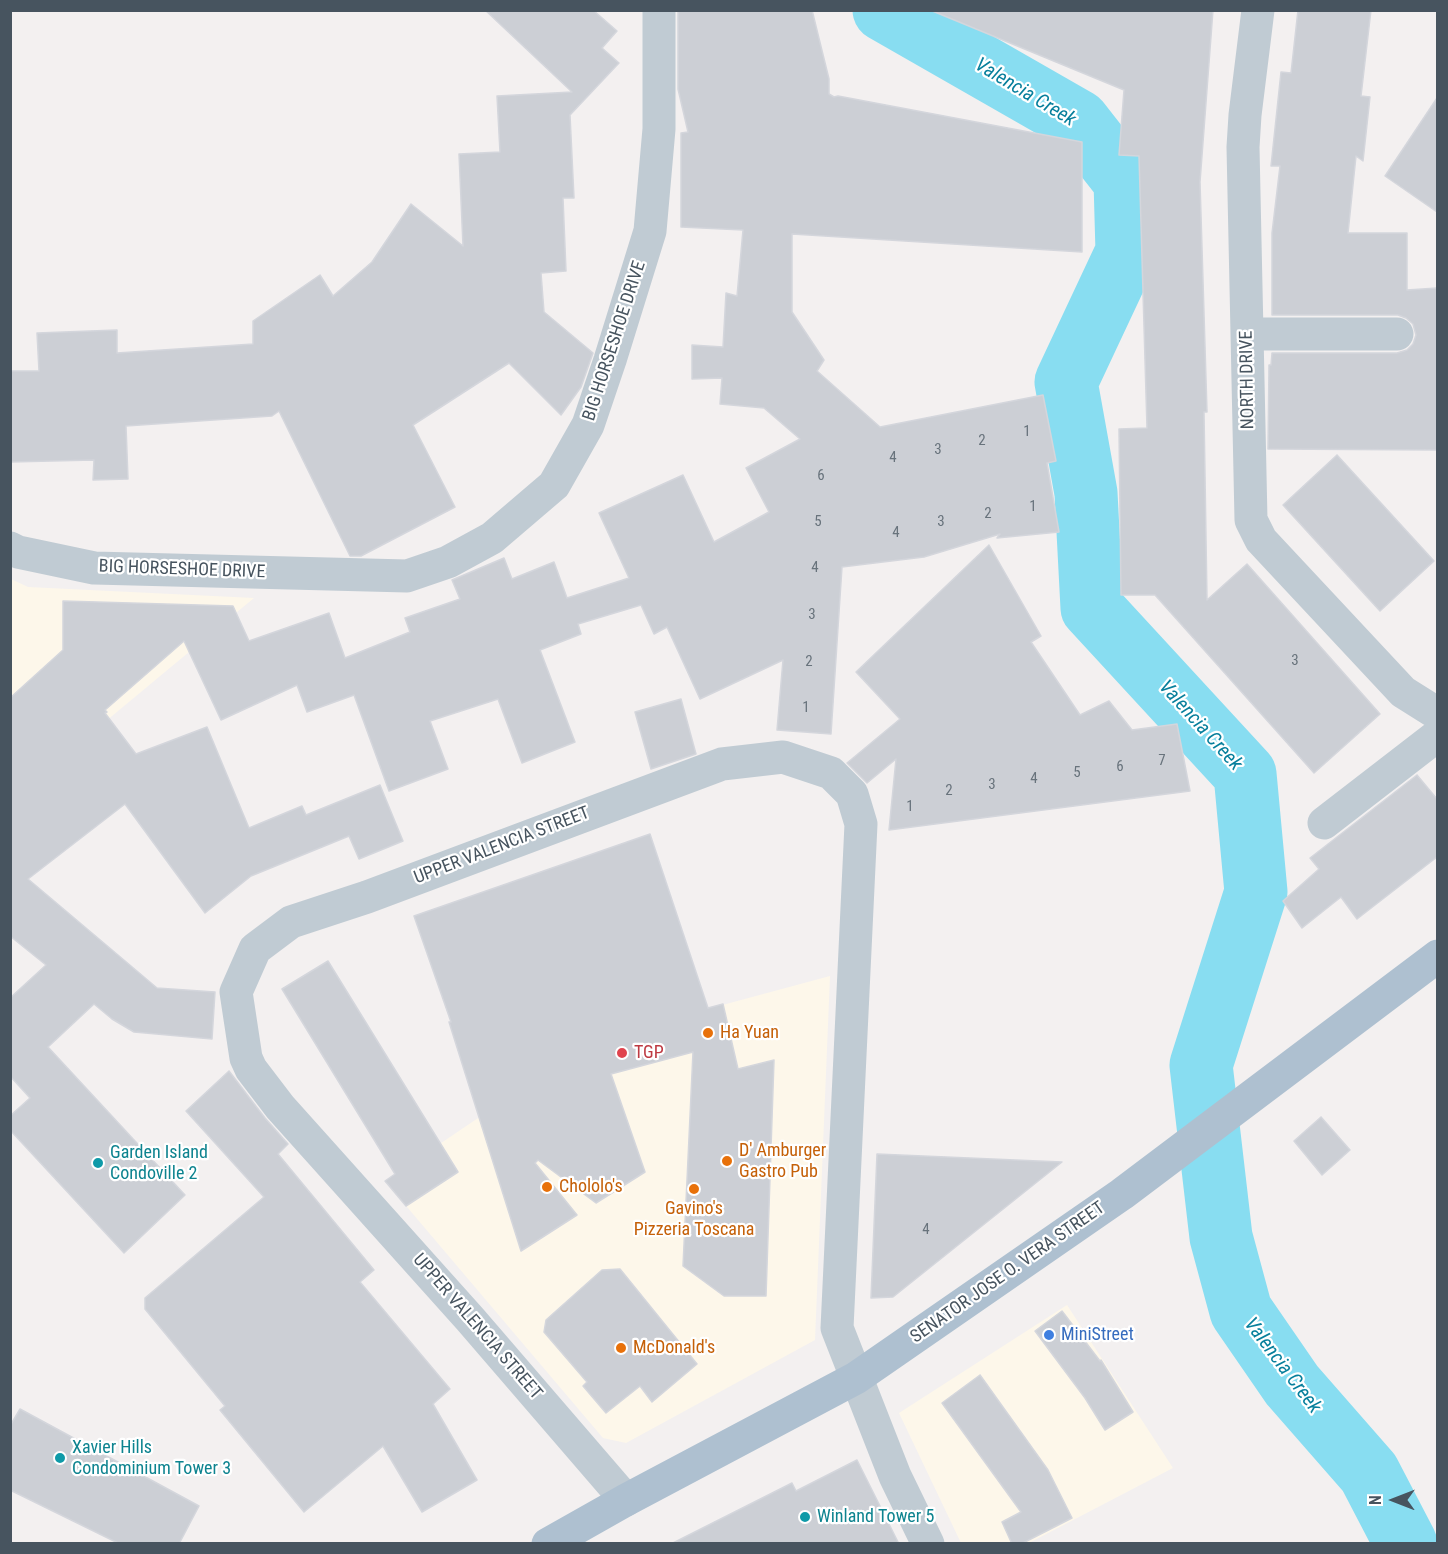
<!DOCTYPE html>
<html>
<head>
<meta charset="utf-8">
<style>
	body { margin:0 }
	#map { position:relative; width:1448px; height:1554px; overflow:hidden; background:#f3f0f0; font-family:"Roboto Condensed",sans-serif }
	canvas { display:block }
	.frame { position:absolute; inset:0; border:12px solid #47545f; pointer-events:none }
	.north { position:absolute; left:1364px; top:1470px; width:60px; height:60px; -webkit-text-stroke:4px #fff; paint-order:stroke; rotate:270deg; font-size:16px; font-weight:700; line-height:24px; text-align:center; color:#47545f }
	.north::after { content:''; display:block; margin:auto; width:21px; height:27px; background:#47545f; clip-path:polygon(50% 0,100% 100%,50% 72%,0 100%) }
</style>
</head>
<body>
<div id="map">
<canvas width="1448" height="1554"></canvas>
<div class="frame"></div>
<div class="north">N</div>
</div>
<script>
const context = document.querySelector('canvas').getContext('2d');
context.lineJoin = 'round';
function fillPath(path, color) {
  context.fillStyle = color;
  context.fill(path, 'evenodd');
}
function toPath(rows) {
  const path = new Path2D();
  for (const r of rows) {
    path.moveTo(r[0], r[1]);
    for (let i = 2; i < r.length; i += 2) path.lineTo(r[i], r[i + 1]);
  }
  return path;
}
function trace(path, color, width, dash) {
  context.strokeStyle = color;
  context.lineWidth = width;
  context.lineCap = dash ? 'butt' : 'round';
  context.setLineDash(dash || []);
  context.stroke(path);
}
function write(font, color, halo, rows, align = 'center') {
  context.font = font + ' "Roboto Condensed",sans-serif';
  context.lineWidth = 4.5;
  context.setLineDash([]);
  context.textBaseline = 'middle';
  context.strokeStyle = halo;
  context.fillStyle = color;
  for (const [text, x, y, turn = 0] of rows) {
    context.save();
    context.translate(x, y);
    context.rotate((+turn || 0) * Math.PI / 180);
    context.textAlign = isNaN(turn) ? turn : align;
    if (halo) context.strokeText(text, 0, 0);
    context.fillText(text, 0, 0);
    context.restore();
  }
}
const commercial = toPath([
	[11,579,28,587,254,598,11,800],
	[830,976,815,1340,626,1443,603,1438,385,1181,586,1045,615,1034],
	[1067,1305,1173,1468,1029,1543,961,1543,899,1413]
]);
const river = toPath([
	[884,10,1078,121,1125,181,1127,252,1066,382,1086,493,1092,608,1245,774,1256,892,1201,1065,1221,1237,1241,1311,1292,1385,1369,1473,1406,1544]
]);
const building = toPath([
	[485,10,593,10,617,31,602,48,619,63,570,115,574,198,563,198,566,271,541,273,544,312,593,353,581,387,561,415,509,363,413,425,455,507,361,556,350,556,279,411,272,416,126,426,128,479,93,480,94,460,10,462,10,371,39,371,37,333,117,330,117,353,253,344,253,321,320,275,333,296,372,262,411,204,463,246,459,154,500,152,497,96,572,92,485,10],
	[678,10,812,10,829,79,829,94,834,97,838,96,1082,142,1082,252,792,234,792,312,824,360,817,371,880,427,1043,395,1056,461,1047,463,1059,532,997,538,1000,534,924,557,842,567,831,734,777,730,783,660,700,699,667,627,654,634,641,605,578,624,581,634,540,650,575,742,522,763,498,699,430,721,448,769,389,791,354,695,307,712,297,685,221,720,184,641,105,710,107,712,105,713,136,754,207,727,249,828,302,806,306,815,380,785,403,841,359,859,349,836,251,876,205,913,125,804,28,879,157,988,215,992,212,1039,134,1032,112,1019,94,1004,48,1047,185,1195,124,1253,10,1130,10,1116,30,1098,10,1076,10,998,46,965,10,936,10,698,63,650,63,601,233,606,249,641,329,613,345,658,410,632,405,618,460,599,452,580,504,558,512,579,554,562,567,598,629,578,599,513,683,475,714,542,769,512,746,468,800,439,764,408,720,404,722,378,692,379,692,345,723,347,726,293,737,296,743,230,681,227,681,133,688,132,678,89,678,10],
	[930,10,1213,10,1200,182,1207,412,1204,412,1207,600,1247,564,1380,714,1314,773,1155,595,1121,595,1119,429,1147,428,1139,156,1119,155,1124,90,930,10],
	[1298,10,1371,10,1361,96,1370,97,1363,161,1356,156,1348,233,1407,233,1407,290,1437,288,1437,450,1268,449,1269,365,1271,365,1272,353,1397,353,1407,350,1413,344,1416,335,1413,324,1406,318,1398,315,1272,315,1272,233,1280,166,1271,166,1281,72,1291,73,1298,10],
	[1437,98,1437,212,1385,176,1437,98],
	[1337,455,1434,561,1380,611,1283,505,1337,455],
	[989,545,1041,636,1031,642,1080,715,1109,701,1132,730,1177,724,1190,791,889,830,896,759,867,783,847,763,900,719,856,672,989,545],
	[681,699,696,754,651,769,635,712,681,699],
	[1417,775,1437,799,1437,857,1357,919,1341,897,1302,928,1283,901,1319,869,1310,858,1417,775],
	[650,834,708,1008,723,1004,738,1069,774,1060,766,1296,724,1296,683,1266,693,1052,611,1074,645,1172,596,1203,538,1160,535,1163,577,1215,521,1251,449,1022,451,1022,414,916,650,834],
	[328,961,458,1172,406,1206,385,1181,395,1174,282,989,328,961],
	[229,1071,265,1118,288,1144,278,1154,374,1270,360,1282,450,1389,433,1404,477,1480,422,1512,383,1446,304,1512,220,1410,225,1406,145,1309,145,1298,264,1197,186,1111,229,1071],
	[1321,1117,1350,1150,1322,1175,1294,1141,1321,1117],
	[877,1154,1062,1162,893,1297,871,1298,877,1154],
	[620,1269,697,1364,652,1402,640,1386,606,1413,583,1386,587,1382,544,1332,546,1320,602,1270,620,1269],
	[1062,1311,1100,1361,1101,1360,1133,1412,1105,1430,1085,1398,1035,1331,1062,1311],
	[980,1375,1048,1470,1072,1518,1021,1544,1012,1544,1002,1522,1021,1512,942,1403,980,1375],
	[20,1409,199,1506,179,1544,120,1544,10,1490,10,1426,20,1409],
	[857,1460,899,1544,671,1544,792,1483,796,1491,857,1460]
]);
const minor = toPath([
	[1258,10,1245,115,1243,147,1251,520,1261,540,1403,692,1438,714],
	[1247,334,1397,334],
	[10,548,18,552,94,568,407,576,448,562,492,538,554,485,588,425,610,360,650,231,659,129,659,10],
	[1324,823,1438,735],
	[626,1500,470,1319,280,1107,251,1069,246,1058,236,992,255,949,291,922,367,897,722,764,783,757,831,773,852,794,861,824,837,1328,895,1476,928,1544]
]);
const primary = toPath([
	[548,1544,626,1500,856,1378,1122,1194,1438,956]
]);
const markers = [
	[708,1033,6,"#e8710a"],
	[622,1053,6,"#e0444e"],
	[727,1161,6,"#e8710a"],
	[98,1163,6,"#0f9aa8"],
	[547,1187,6,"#e8710a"],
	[694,1189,6,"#e8710a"],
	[1049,1335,6,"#3f7fe0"],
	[621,1348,6,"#e8710a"],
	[60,1458,6,"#0f9aa8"],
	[805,1517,6,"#0f9aa8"]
];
const numberNames = [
	["1",1027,432],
	["2",982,441],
	["3",938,450],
	["4",893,458],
	["6",821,476],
	["1",1033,507],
	["2",988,514],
	["5",818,522],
	["3",941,522],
	["4",896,533],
	["4",815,568],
	["3",812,615],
	["3",1295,661],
	["2",809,662],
	["1",806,708],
	["7",1162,761],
	["6",1120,767],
	["5",1077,773],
	["4",1034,779],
	["3",992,785],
	["2",949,791],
	["1",910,807],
	["4",926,1230]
];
const streetNames = [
	["BIG HORSESHOE DRIVE",615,341,-72],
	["NORTH DRIVE",1248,380,-91],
	["BIG HORSESHOE DRIVE",182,570,2],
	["UPPER VALENCIA STREET",502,846,-21],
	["SENATOR JOSE O. VERA STREET",1008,1273,-35],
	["UPPER VALENCIA STREET",477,1327,49]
];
const foodNames = [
	["Ha Yuan",720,1033],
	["D' Amburger",739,1151],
	["Gastro Pub",739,1172],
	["Chololo's",559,1187],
	["Gavino's",694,1209,"center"],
	["Pizzeria Toscana",694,1230,"center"],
	["McDonald's",633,1348]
];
const healthNames = [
	["TGP",634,1053]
];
const cultureNames = [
	["Garden Island",110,1153],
	["Condoville 2",110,1174],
	["Xavier Hills",72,1448],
	["Condominium Tower 3",72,1469],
	["Winland Tower 5",817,1517]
];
const shopNames = [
	["MiniStreet",1061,1335]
];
const waterNames = [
	["Valencia Creek",1025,93,31],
	["Valencia Creek",1200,726,48],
	["Valencia Creek",1282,1366,53]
];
fillPath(commercial, '#fdf7ea');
trace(river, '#88ddf1', 63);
fillPath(building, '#cccfd5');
trace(building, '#d4d6dc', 1.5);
trace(minor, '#c0cbd3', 33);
trace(primary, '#aec0d0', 33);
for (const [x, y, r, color] of markers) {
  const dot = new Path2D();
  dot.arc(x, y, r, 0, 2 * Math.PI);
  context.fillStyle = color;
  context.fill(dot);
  trace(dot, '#fff', 2);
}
write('15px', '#68737c', null, numberNames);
write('18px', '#47545f', '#fff', streetNames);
write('18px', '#c56008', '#fff', foodNames, 'left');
write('18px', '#be3a42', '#fff', healthNames, 'left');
write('18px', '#0d838f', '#fff', cultureNames, 'left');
write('18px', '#366cbe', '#fff', shopNames, 'left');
write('italic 20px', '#077f9c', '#fff', waterNames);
</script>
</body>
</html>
